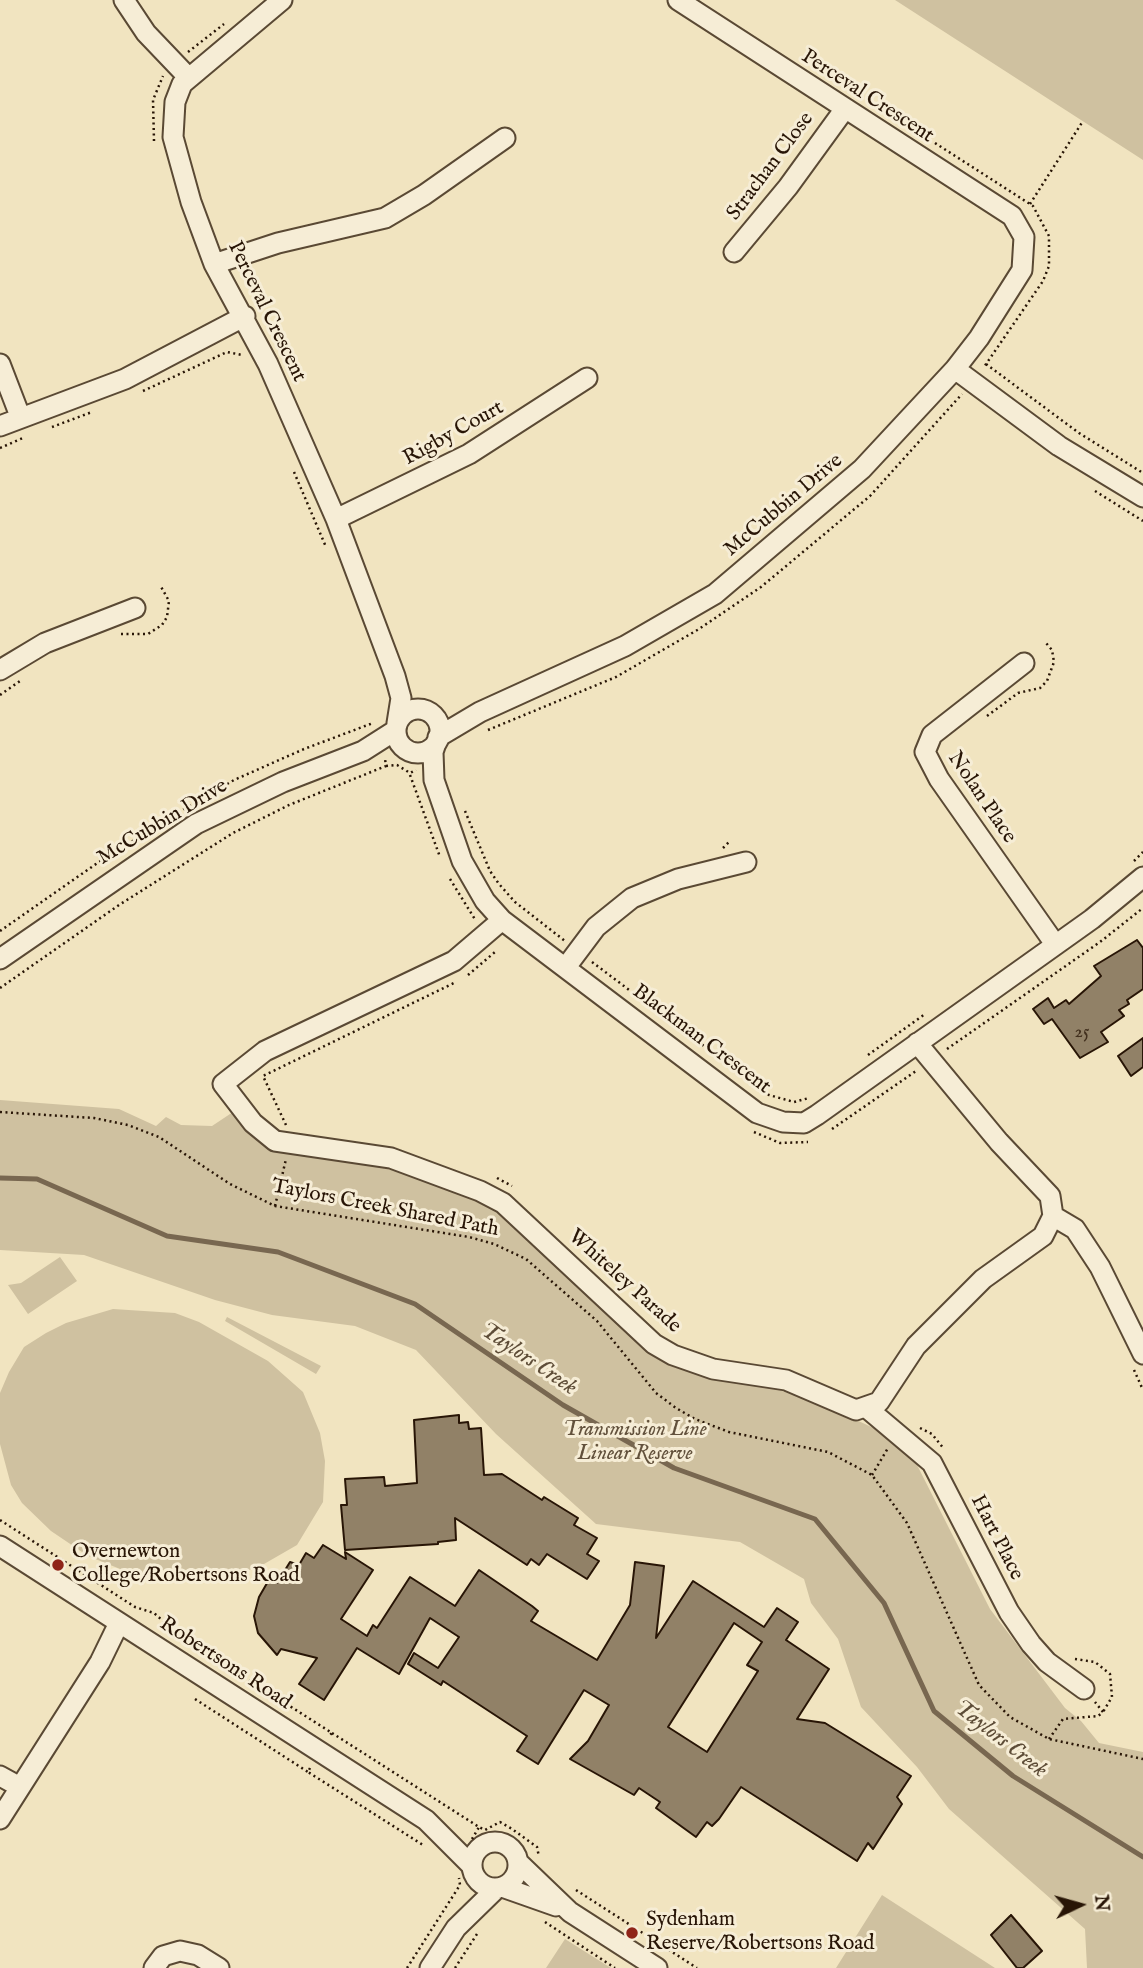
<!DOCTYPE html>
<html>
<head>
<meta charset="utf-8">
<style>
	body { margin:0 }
	#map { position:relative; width:1143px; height:1968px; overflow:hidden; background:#f1e4c0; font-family:"IM FELL English",serif }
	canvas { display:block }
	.north { position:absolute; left:1045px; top:1870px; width:70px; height:70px; -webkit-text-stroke:5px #f6edd6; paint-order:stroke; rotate:85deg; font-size:19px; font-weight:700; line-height:28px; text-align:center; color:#281506 }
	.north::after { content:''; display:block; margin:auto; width:24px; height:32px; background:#281506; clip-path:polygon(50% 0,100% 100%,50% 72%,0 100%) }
</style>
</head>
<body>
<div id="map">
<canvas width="1143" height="1968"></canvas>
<div class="north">N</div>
</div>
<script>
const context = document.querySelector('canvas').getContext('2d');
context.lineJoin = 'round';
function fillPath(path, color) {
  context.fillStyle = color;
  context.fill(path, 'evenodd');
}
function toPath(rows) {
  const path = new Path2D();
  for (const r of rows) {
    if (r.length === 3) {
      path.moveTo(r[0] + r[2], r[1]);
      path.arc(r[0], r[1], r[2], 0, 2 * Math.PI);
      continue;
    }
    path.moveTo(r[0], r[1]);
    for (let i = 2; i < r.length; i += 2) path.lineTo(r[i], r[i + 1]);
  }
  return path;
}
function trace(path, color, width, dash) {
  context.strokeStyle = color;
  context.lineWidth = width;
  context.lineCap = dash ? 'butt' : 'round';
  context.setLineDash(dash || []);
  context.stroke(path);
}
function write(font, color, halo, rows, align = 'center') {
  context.font = font + ' "IM FELL English",serif';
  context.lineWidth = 6;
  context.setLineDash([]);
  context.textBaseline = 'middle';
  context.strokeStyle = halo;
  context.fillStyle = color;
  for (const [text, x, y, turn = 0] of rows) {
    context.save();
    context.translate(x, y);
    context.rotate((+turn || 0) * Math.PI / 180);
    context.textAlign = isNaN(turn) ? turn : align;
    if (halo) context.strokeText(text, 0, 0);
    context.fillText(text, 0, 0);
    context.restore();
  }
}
const green = toPath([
	[895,0,1143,0,1143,160],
	[0,1100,119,1109,156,1126,166,1117,181,1125,212,1126,233,1112,276,1151,362,1162,428,1180,490,1205,508,1218,651,1353,668,1364,703,1376,796,1392,880,1431,914,1459,990,1609,1065,1708,1081,1721,1099,1743,1143,1752,1143,1968,1087,1968,1085,1929,949,1809,917,1767,861,1707,838,1639,811,1603,804,1579,740,1542,596,1524,496,1434,416,1350,355,1326,272,1315,215,1300,84,1255,0,1250],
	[60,1257,77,1281,28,1314,8,1285,21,1283],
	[113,1309,175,1313,199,1322,268,1361,303,1392,320,1433,325,1461,323,1502,297,1545,264,1564,234,1576,211,1581,159,1579,130,1573,88,1556,51,1531,22,1503,11,1485,0,1444,0,1393,9,1372,24,1347,46,1333,66,1323],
	[227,1317,321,1366,316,1374,225,1321],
	[882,1895,995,1968,836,1968],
	[565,1939,611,1968,546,1968]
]);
const stream = toPath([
	[0,1178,37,1179,167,1236,278,1252,415,1304,563,1405,674,1468,815,1519,884,1603,934,1711,1013,1776,1143,1857]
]);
const building = toPath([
	[1137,940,1143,948,1143,989,1127,1000,1129,1004,1119,1010,1124,1016,1101,1032,1108,1042,1080,1058,1052,1019,1044,1024,1033,1009,1048,998,1054,1008,1066,1000,1069,1004,1101,976,1094,966,1137,940],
	[1143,1038,1143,1067,1131,1076,1118,1056,1143,1038],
	[459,1415,459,1423,468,1422,469,1429,481,1428,484,1475,502,1474,542,1500,544,1497,578,1518,574,1525,597,1538,587,1554,599,1561,587,1579,547,1554,539,1565,531,1559,527,1565,455,1518,456,1540,438,1542,438,1544,345,1550,341,1505,347,1505,345,1479,384,1477,385,1486,417,1483,414,1420,459,1415],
	[323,1545,346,1559,345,1552,373,1570,341,1619,367,1636,373,1625,377,1628,410,1577,455,1606,479,1570,532,1606,538,1611,531,1621,597,1660,630,1605,635,1562,664,1566,656,1638,693,1581,764,1627,777,1608,798,1622,786,1640,829,1669,797,1719,825,1723,911,1776,897,1797,902,1804,873,1849,868,1843,857,1861,741,1787,719,1819,712,1826,707,1822,696,1837,656,1808,660,1802,639,1788,634,1795,570,1759,588,1741,609,1705,584,1690,538,1764,517,1751,527,1736,443,1681,441,1685,408,1664,414,1653,438,1668,459,1637,430,1618,399,1674,357,1648,324,1700,299,1684,317,1658,281,1649,277,1655,258,1633,254,1616,259,1597,270,1578,277,1583,290,1562,299,1565,306,1553,314,1558,323,1545],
	[734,1623,762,1642,747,1665,758,1671,707,1752,668,1727,734,1623],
	[1011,1915,1042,1951,1023,1968,1017,1968,991,1935,1011,1915]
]);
const path = toPath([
	[188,52,224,24],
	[154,141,153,100,163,76],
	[935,143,1033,206,1049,236,1049,266,1043,281,984,367],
	[1030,204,1083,121],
	[986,364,1079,433,1143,473],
	[143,391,227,352,242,355],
	[52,427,92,412],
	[0,448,23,438],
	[294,472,326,547],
	[1095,491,1143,521],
	[121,634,148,634,162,625,167,617,169,601,160,585],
	[0,695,20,681],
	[987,716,1018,693,1040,688,1047,681,1054,662,1052,650,1046,643],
	[488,730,616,677,699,629,761,587,870,496,962,394],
	[386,766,397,765,410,773,416,770],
	[410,775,440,857],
	[189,806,234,780,304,749,373,723],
	[465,811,490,871,499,884,515,902,565,941],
	[723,848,730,841],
	[1134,861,1143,852],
	[450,879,476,921],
	[0,931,96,864,184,809],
	[592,962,769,1095,794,1102,809,1098],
	[468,975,495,952],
	[0,988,119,905,233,833,289,805,386,766,385,759],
	[947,1049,1100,942,1143,908],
	[868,1055,925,1014],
	[0,1112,94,1118,128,1125,159,1137,230,1184,275,1206,469,1237,494,1244,526,1259,597,1321,656,1393,676,1408,695,1419,729,1432,828,1452,872,1475,907,1523,979,1685,1010,1717,1049,1739,1143,1759],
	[286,1125,263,1076,456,982],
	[832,1129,916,1071],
	[754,1132,780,1143,808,1142],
	[497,1178,512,1186],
	[275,1206,286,1159],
	[1134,1370,1143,1390],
	[920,1428,932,1434,944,1449],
	[872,1475,888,1448],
	[0,1520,135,1607,154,1613,180,1636,332,1733,330,1735],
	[1075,1659,1095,1662,1110,1674,1112,1697,1103,1712],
	[195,1699,308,1772],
	[332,1733,479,1827,485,1830,500,1822,512,1829,537,1847,539,1857],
	[1049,1739,1063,1719,1098,1716,1103,1712,1095,1702],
	[310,1768,308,1772,423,1845],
	[472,1839,479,1827],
	[576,1890,697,1968],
	[545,1922,615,1968],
	[407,1968,460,1885,459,1878],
	[455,1968,477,1934]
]);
const minor = toPath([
	[124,0,146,33,188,77],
	[282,0,182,84,175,102,173,137,191,202,214,264,268,364,336,519,395,676,401,698,397,723],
	[734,252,788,187,844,110],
	[214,264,278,243,385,218,424,195,505,138],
	[0,364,20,416],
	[955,369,1059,446,1143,497],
	[0,426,125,379,245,316],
	[336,519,469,454,587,378],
	[1024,663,932,735,925,752,939,779,1055,944],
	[0,670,45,643,135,608],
	[418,731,22],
	[438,737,480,712,625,646,715,594,862,469,955,369,979,338,1022,270,1024,237,1012,216,678,0],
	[436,743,433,752,434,780,462,861,485,901,502,920,757,1113,783,1122,804,1123,817,1115,1092,919,1143,877],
	[502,920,454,961,265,1051,223,1084,253,1123,275,1141,391,1158,480,1191,503,1203,654,1344,673,1355,713,1369,786,1380,856,1410,879,1402,916,1346,983,1279,1043,1236,1053,1216,1050,1196,999,1142,917,1043],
	[0,959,196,824,283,782,363,751,396,730],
	[566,967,596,927,632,898,678,879,746,862],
	[1053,1216,1075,1229,1100,1267,1143,1354],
	[868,1409,932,1463,1009,1612,1031,1644,1047,1662,1084,1689],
	[0,1546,426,1820,472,1866],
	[0,1776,20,1787],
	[0,1819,100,1662,119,1623],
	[495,1865,23],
	[520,1864,570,1912,657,1968],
	[502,1887,556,1906],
	[154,1968,163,1956,180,1951,198,1955,219,1968],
	[430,1968,456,1928,497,1888]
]);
const markers = [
	[58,1565,7,"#8f2418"],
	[632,1933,7,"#8f2418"]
];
const numberNames = [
	["25",1082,1033]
];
const streetNames = [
	["Perceval Crescent",867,97,33],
	["Strachan Close",771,167,-53],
	["Perceval Crescent",266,312,64],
	["Rigby Court",454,434,-29],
	["McCubbin Drive",784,506,-40],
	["Nolan Place",981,798,56],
	["McCubbin Drive",163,823,-31],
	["Blackman Crescent",701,1040,37],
	["Taylors Creek Shared Path",385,1209,11],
	["Whiteley Parade",624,1282,42],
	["Hart Place",996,1538,63],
	["Robertsons Road",225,1664,33]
];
const parkNames = [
	["Transmission Line",635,1431],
	["Linear Reserve",635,1455]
];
const poiNames = [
	["Overnewton",72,1553],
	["College/Robertsons Road",72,1577],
	["Sydenham",646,1921],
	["Reserve/Robertsons Road",646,1945]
];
const waterNames = [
	["Taylors Creek",528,1360,34],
	["Taylors Creek",1000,1740,38]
];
fillPath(green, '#cfc1a0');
trace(stream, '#786750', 5);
fillPath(building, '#918167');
trace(building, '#281506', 2);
trace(minor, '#5a4934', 23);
trace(path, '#281506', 2.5, [2, 3.5]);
trace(minor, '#f6edd6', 19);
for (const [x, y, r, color] of markers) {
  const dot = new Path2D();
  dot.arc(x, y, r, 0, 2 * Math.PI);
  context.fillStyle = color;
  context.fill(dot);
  trace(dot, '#f6edd6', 2.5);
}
write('18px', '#42301e', null, numberNames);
write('21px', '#281506', '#f6edd6', streetNames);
write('italic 21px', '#62513c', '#f6edd6', parkNames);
write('21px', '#281506', '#f6edd6', poiNames, 'left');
write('italic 23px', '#5d4c37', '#f6edd6', waterNames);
</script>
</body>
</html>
